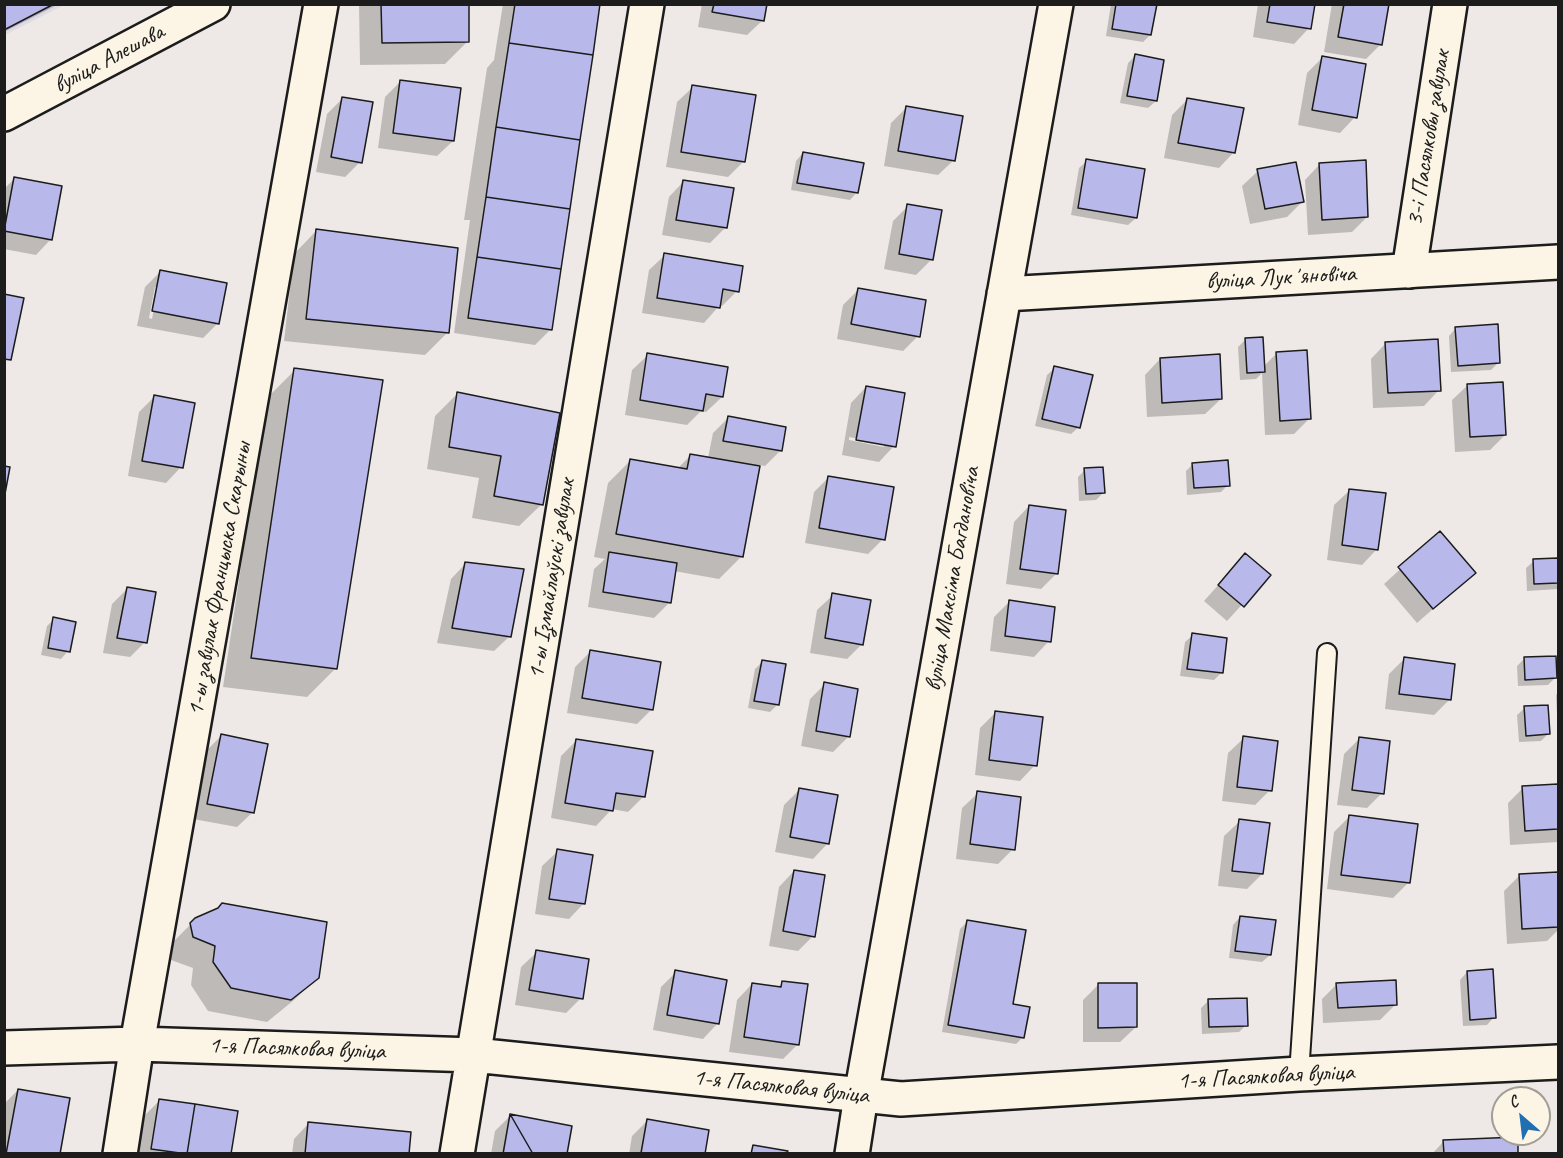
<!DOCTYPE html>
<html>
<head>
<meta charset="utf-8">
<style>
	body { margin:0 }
	#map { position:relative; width:1563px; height:1158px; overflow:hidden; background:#eee9e6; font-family:Caveat,sans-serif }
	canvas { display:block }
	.frame { position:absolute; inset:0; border:6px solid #1c1c1c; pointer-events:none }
	.north { position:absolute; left:1491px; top:1086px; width:60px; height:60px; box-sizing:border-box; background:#fcf5e5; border:2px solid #a29e95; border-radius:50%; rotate:332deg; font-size:16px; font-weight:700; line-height:24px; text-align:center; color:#1c1c1c }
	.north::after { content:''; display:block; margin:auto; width:21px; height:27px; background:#1f6fb2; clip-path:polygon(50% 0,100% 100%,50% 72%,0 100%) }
</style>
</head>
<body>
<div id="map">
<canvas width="1563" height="1158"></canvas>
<div class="frame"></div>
<div class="north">С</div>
</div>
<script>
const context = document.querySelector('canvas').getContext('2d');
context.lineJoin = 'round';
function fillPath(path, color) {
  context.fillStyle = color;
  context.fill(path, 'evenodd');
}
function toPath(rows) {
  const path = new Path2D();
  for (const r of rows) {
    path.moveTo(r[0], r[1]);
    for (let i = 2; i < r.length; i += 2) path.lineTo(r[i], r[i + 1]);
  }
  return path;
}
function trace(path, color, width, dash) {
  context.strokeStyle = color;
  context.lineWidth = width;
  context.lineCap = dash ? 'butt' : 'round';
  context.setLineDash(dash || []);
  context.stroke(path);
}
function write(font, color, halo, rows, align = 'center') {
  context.font = font + ' Caveat,sans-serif';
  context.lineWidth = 4.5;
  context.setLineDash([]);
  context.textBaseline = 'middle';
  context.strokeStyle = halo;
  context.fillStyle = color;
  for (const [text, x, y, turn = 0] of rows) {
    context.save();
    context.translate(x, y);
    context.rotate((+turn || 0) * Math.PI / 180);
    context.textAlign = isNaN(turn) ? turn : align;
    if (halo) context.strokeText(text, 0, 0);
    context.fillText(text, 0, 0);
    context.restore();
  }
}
const built = toPath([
	[5,5,64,5,5,35]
]);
const shadow = toPath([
	[4,4,59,4,4,32],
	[359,4,468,4,468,41,445,64,360,65],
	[503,4,598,4,551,329,535,345,454,333,470,220,464,220,487,68,494,60],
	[702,4,765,4,763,20,747,35,698,27],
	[1111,4,1155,4,1150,35,1143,42,1106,36],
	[1258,4,1314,4,1309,28,1294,44,1253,37],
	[1332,4,1388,4,1381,44,1366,59,1324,52],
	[1135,56,1156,101,1148,108,1120,103,1128,63],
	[1322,58,1355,117,1340,133,1298,125,1307,73],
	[401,81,453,141,437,156,378,148,385,97],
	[693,87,743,162,728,177,666,167,677,102],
	[343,98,360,162,345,177,316,172,327,114],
	[1187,100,1234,152,1219,168,1164,158,1172,115],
	[906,108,954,160,938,175,884,166,891,123],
	[803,153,857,192,850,200,791,190,796,161],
	[1087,161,1136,218,1128,225,1071,215,1079,168],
	[1320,164,1367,217,1352,232,1308,235,1305,180],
	[1258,171,1303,201,1287,217,1250,224,1242,186],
	[14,179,51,239,36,255,4,249,4,189],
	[684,181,726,227,710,243,662,235,669,197],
	[908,206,932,259,916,275,884,269,893,221],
	[316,231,448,332,425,355,284,341,294,254],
	[665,255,737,291,722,306,719,306,704,323,642,313,649,270],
	[160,272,218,323,203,338,137,326,145,287],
	[155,287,158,287,152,319,149,318],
	[858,290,918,336,903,351,837,339,843,305],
	[1456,328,1498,363,1491,370,1451,372,1449,336],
	[1245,340,1263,367,1277,353,1309,419,1294,434,1265,435,1262,373,1256,379,1240,380,1238,347],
	[1386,343,1439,390,1424,406,1373,408,1371,359],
	[648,355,722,397,706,412,701,411,687,425,625,415,632,370],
	[1160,359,1221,399,1205,414,1147,417,1145,375],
	[1055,368,1079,427,1071,434,1035,426,1047,375],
	[295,370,336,668,307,697,223,687,266,399],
	[1468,385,1505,435,1490,450,1455,452,1452,400],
	[866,387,894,446,879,462,842,455,851,403],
	[849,437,884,444,884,447,849,440],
	[458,393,542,504,519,526,472,518,479,478,427,469,435,416],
	[154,397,181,467,166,483,128,476,139,412],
	[728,418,784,428,780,451,765,466,759,465,741,557,719,579,674,571,670,602,654,618,588,607,594,569,605,559,594,557,608,483,630,461,677,469,691,455,708,458,713,433],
	[1193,464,1228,485,1221,492,1187,495,1186,471],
	[1085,470,1103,493,1096,500,1079,501,1078,477],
	[829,477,883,539,868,554,805,543,814,492],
	[1350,490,1377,549,1362,565,1327,560,1334,505],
	[1029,506,1064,511,1056,574,1041,589,1006,584,1014,522],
	[1440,533,1474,573,1417,623,1384,584],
	[1245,555,1269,575,1227,621,1204,601],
	[1558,559,1558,589,1527,591,1526,568,1534,561],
	[466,563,510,636,494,651,437,643,451,579],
	[127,589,145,642,130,657,103,653,112,604],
	[833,595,862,644,847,659,810,653,817,610],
	[1009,602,1049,641,1034,657,990,651,994,617],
	[54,619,68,651,61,659,41,655,47,626],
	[1193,635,1221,673,1214,680,1180,676,1185,642],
	[590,652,652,709,637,724,567,713,575,667],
	[1404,659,1449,700,1434,715,1385,709,1389,674],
	[1524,659,1556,677,1548,685,1518,686,1517,666],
	[762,662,777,705,770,712,748,708,755,669],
	[825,684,848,737,833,752,801,746,810,699],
	[1558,693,1558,734,1556,695],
	[1525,708,1549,733,1541,741,1519,742,1517,715],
	[995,713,1035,765,1020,781,975,775,980,728],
	[221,736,253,812,237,827,193,819,206,751],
	[1244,738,1270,790,1255,805,1222,801,1228,753],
	[1359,739,1382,793,1367,808,1337,805,1344,754],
	[577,740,643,797,628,812,612,809,596,826,551,818,561,756],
	[1558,786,1558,842,1510,845,1508,803,1523,788],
	[799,790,828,843,813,859,775,852,784,805],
	[978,793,1013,849,998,864,956,859,962,808],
	[1350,816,1409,882,1393,898,1327,889,1334,832],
	[1240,821,1262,874,1247,889,1218,886,1224,836],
	[558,851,584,903,569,919,535,914,542,866],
	[794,871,813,936,798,951,769,946,779,887],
	[1558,873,1558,930,1547,941,1507,944,1504,891,1519,876],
	[1240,917,1270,955,1262,962,1229,958,1233,925],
	[196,919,318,977,294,1000,267,1022,208,1011,191,985,193,968,171,960,168,947],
	[967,922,1011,1005,1023,1037,1016,1044,942,1032,960,929],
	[537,952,581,998,566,1013,515,1005,521,967],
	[676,972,718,1023,703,1039,653,1030,661,987],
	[1467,972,1494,1017,1487,1025,1463,1026,1460,980],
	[783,982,798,1044,783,1059,729,1052,737,1000,752,984,777,988],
	[1337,984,1395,1005,1380,1020,1323,1023,1322,999],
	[1098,985,1136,1027,1120,1042,1083,1042,1083,1000],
	[1208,1001,1246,1025,1239,1032,1202,1034,1201,1008],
	[18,1090,58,1154,4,1154,4,1104],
	[159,1101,229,1154,138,1154,144,1116],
	[511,1115,565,1154,491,1154,495,1131],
	[647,1121,703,1154,629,1154,632,1136],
	[309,1123,407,1154,292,1154,294,1139],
	[1444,1141,1517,1154,1432,1154]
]);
const building = toPath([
	[4,4,54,4,4,30,4,4],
	[381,4,469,4,469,42,382,43,381,4],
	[515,4,600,4,593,55,509,43,515,4],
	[714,4,767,4,764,21,712,12,714,4],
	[1116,4,1157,4,1151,35,1112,29,1116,4],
	[1270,4,1315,4,1311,29,1267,22,1270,4],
	[1344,4,1389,4,1382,45,1338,37,1344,4],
	[509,43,593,55,580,140,496,127,509,43],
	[1135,54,1164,60,1157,101,1127,96,1135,54],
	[1322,56,1366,64,1357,118,1312,110,1322,56],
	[400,80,461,88,454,141,393,133,400,80],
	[692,85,756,95,745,162,681,152,692,85],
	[342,97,373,102,362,163,331,157,342,97],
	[1187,98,1244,108,1235,153,1178,143,1187,98],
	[906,106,963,116,955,161,898,151,906,106],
	[496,127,580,140,570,209,486,197,496,127],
	[803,152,864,163,858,193,797,183,803,152],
	[1086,159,1145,169,1137,218,1078,208,1086,159],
	[1366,160,1368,217,1322,220,1319,163,1366,160],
	[1296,162,1304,202,1265,209,1257,169,1296,162],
	[14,177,62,186,52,240,4,231,14,177],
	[683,180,734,188,727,228,676,220,683,180],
	[486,197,570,209,561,269,477,257,486,197],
	[907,204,942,210,933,260,899,254,907,204],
	[316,229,458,248,449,333,306,319,316,229],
	[664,253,743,266,739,292,723,289,720,308,657,298,664,253],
	[477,257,561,269,552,330,468,318,477,257],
	[160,270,227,283,219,324,152,311,160,270],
	[858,288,926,300,920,337,851,324,858,288],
	[4,294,24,298,11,360,4,359,4,294],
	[1498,324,1500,363,1458,366,1455,327,1498,324],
	[1263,337,1265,372,1247,373,1245,338,1263,337],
	[1438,339,1441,391,1388,393,1385,342,1438,339],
	[1307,350,1311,419,1280,421,1276,352,1307,350],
	[647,353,728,367,723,397,706,394,703,411,640,400,647,353],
	[1220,354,1222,399,1162,403,1160,358,1220,354],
	[1054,366,1093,375,1080,428,1042,419,1054,366],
	[294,368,383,380,337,669,251,658,294,368],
	[1503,382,1506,435,1470,437,1467,384,1503,382],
	[866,386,905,393,896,447,856,440,866,386],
	[457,392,560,413,543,505,494,496,501,456,449,447,457,392],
	[154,395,195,403,183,468,142,461,154,395],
	[728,416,786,427,782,451,723,441,728,416],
	[690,454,760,466,743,557,616,534,630,459,687,469,690,454],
	[1228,460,1230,486,1194,488,1192,463,1228,460],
	[4,466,10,467,4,499,4,466],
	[1103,467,1105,493,1086,494,1084,468,1103,467],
	[828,476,894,487,885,540,819,528,828,476],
	[1349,489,1386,493,1378,550,1342,545,1349,489],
	[1029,505,1066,510,1058,574,1020,569,1029,505],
	[1440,531,1476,573,1433,609,1398,567,1440,531],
	[609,552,677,563,671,603,603,592,609,552],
	[1245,553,1271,575,1244,607,1218,585,1245,553],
	[1558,558,1558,583,1534,584,1533,559,1558,558],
	[465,562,524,569,511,637,452,628,465,562],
	[127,587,156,592,147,643,117,638,127,587],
	[832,593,871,600,863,645,825,638,832,593],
	[1009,600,1055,607,1051,642,1005,636,1009,600],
	[53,617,76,622,70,652,48,648,53,617],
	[1192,633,1227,638,1223,673,1187,669,1192,633],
	[590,650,661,662,653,710,582,698,590,650],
	[1556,656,1557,678,1525,680,1524,657,1556,656],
	[1404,657,1455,664,1451,700,1399,694,1404,657],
	[762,660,786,664,779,705,754,701,762,660],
	[824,682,858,689,850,737,816,731,824,682],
	[1548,705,1550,734,1526,736,1524,706,1548,705],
	[995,711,1043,717,1037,766,989,760,995,711],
	[221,734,268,744,254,813,207,804,221,734],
	[1243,736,1278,741,1272,791,1237,787,1243,736],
	[1359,737,1390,741,1384,794,1352,790,1359,737],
	[576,739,653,751,645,797,616,793,613,811,565,803,576,739],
	[1558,784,1558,829,1525,831,1522,786,1558,784],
	[799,788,838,795,829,844,790,837,799,788],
	[977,791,1021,797,1015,850,970,844,977,791],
	[1349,815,1418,824,1410,883,1341,875,1349,815],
	[1239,819,1270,823,1263,874,1232,871,1239,819],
	[557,849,593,855,585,904,549,899,557,849],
	[794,870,825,875,815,937,783,931,794,870],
	[1558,872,1558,927,1522,929,1519,874,1558,872],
	[222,903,327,922,319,978,291,1000,231,988,213,962,215,946,193,937,190,923,195,918,218,908,222,903],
	[1240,916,1276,920,1271,955,1235,951,1240,916],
	[967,920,1026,930,1013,1004,1030,1007,1024,1038,948,1025,967,920],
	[536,950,589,959,583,999,529,990,536,950],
	[1493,969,1496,1018,1470,1020,1467,971,1493,969],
	[675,970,727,980,719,1024,667,1015,675,970],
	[1396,980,1397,1005,1338,1008,1336,983,1396,980],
	[782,981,808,984,799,1045,744,1037,752,983,781,987,782,981],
	[1098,983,1137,983,1137,1027,1098,1028,1098,983],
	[1247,998,1248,1026,1209,1027,1208,999,1247,998],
	[18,1089,70,1098,60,1154,6,1154,18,1089],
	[159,1099,195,1104,187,1154,151,1149,159,1099],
	[195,1104,238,1111,231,1154,187,1154,195,1104],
	[510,1114,533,1154,503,1154,510,1114],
	[510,1114,572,1126,567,1154,533,1154,510,1114],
	[647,1119,709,1130,705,1154,641,1153,647,1119],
	[308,1122,411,1132,409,1154,305,1154,308,1122],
	[1518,1137,1518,1154,1444,1154,1443,1140,1518,1137],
	[753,1145,788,1151,785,1154,751,1154,753,1145]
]);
const lane = toPath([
	[1299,1074,1327,653]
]);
const street = toPath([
	[4,114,213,4],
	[1409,271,1450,4],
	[4,1048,137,1044,474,1055,901,1099,1299,1074,1558,1062],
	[120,1154,137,1044,321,4],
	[457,1154,647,4]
]);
const secondary = toPath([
	[1004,294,1558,262],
	[852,1154,861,1096,1056,4]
]);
const streetNames = [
	["вуліца Алешава",109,59,-28],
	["3-і Пасялковы завулак",1429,138,-81],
	["вуліца Лукʼяновіча",1281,278,-3],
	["1-ы завулак Францыска Скарыны",220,579,-80],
	["1-ы Ізмайлаўскі завулак",552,579,-81],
	["вуліца Максіма Багдановіча",953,579,-80],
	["1-я Пасялковая вуліца",297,1049,2],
	["1-я Пасялковая вуліца",1266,1077,-3],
	["1-я Пасялковая вуліца",781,1087,6]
];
fillPath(built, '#dedbe7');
fillPath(shadow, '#0003');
fillPath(building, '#b8b9ea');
trace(building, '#1c1c1c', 1.5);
trace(lane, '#1c1c1c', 22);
trace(street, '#1c1c1c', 38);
trace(secondary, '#1c1c1c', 38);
trace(lane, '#fcf5e5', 18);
trace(street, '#fcf5e5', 33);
trace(secondary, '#fcf5e5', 33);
write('24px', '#1c1c1c', '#fcf5e5', streetNames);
</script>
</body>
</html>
